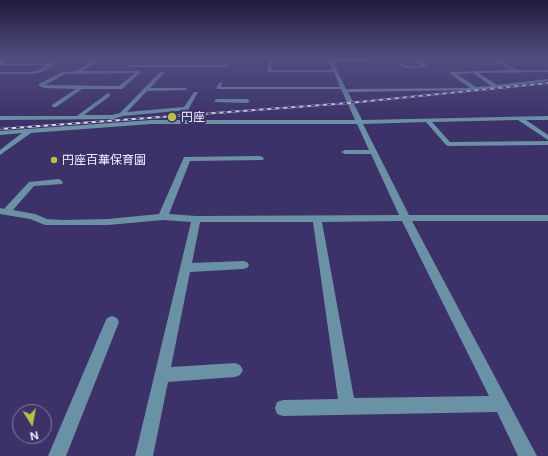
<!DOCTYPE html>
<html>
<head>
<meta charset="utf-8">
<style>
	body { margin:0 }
	#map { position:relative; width:548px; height:456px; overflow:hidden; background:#3c3168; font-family:Figtree,sans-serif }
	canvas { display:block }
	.north { position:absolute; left:12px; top:404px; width:40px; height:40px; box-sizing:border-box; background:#3c3168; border:1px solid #857ea4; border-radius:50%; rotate:169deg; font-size:11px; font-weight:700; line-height:16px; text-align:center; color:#f2f1ff }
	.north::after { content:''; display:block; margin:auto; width:14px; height:18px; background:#bdbf43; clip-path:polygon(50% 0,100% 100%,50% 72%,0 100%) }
</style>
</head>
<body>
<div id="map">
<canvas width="548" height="456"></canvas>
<div class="north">N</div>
</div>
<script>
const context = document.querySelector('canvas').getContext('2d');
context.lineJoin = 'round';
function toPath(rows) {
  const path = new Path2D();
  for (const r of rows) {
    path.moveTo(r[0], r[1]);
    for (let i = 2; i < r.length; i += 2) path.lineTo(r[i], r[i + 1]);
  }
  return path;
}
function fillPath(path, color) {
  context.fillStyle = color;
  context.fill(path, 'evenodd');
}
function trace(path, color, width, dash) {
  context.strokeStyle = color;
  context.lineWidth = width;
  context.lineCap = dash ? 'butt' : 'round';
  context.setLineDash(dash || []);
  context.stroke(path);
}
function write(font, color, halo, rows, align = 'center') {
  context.font = font + ' Figtree,"Noto Sans JP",sans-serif';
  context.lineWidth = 4;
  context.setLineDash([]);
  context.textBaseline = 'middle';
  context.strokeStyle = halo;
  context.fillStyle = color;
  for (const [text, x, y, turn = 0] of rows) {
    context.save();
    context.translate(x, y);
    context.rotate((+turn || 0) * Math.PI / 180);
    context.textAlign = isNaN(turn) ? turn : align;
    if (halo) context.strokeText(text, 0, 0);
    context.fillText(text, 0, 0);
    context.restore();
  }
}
const minor = toPath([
	[60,58,66,58,42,72,31,74,0,74,0,72,31,72,39,70,48,65,0,65,0,63,52,63,60,58],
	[98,58,103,58,82,71,139,71,141,72,122,89,82,89,56,107,52,107,52,105,76,89,45,88,39,86,39,84,62,72,76,71,98,58],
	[135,73,119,86,45,85,65,74,135,73],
	[229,58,233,58,227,67,130,67,128,66,130,65,226,65,229,58],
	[269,58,273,58,271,70,332,70,327,58,332,60,374,60,373,62,333,62,346,89,470,88,450,74,450,72,511,70,495,61,496,59,547,61,501,61,516,70,548,70,548,72,479,73,497,85,548,79,548,81,475,90,348,92,362,120,548,116,548,120,526,120,548,135,548,140,518,120,432,122,450,142,548,141,548,145,448,146,446,145,426,122,363,124,409,215,548,215,548,221,412,221,537,456,518,456,497,412,283,416,277,414,275,408,277,402,283,400,338,399,313,222,200,222,192,263,243,261,247,262,249,265,247,268,243,269,190,272,171,367,235,363,240,365,243,370,240,375,235,377,168,382,153,456,135,456,191,222,163,220,108,225,45,225,30,219,0,214,0,208,4,209,29,182,59,179,63,182,62,184,34,186,13,210,35,214,47,219,63,220,108,219,159,214,184,157,260,156,264,158,263,160,190,161,169,214,196,216,399,215,371,154,345,154,341,152,345,150,369,150,357,124,151,124,31,133,0,155,0,150,22,133,0,135,0,131,151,120,355,120,341,89,218,89,216,88,220,82,222,83,221,87,340,87,334,72,267,72,269,58],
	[473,73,491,86,476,87,457,74,473,73],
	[402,221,489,396,354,398,322,222,402,221],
	[391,58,396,58,406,66,422,66,412,58,417,58,429,67,405,68,391,58],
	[161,71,165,72,150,88,185,88,187,89,187,90,147,91,127,112,184,107,194,92,198,92,188,110,123,116,113,119,0,120,0,116,77,116,108,93,110,94,110,96,84,115,112,115,120,113,161,71],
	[217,99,247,99,250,101,247,103,215,102,215,100,217,99],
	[112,316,117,318,119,322,66,456,48,456,105,322,107,318,112,316]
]);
const major = toPath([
	[5,58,11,58,0,64,0,61,5,58]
]);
const rail = toPath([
	[0,129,349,103,548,83]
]);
const markers = [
	[172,117,5,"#bdbf43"],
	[54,160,4,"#bdbf43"]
];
const farPoinames = [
	["円座",181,117],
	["円座百華保育園",62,160]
];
fillPath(minor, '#6a92a5');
fillPath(major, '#b3e2fb');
trace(rail, '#dddbed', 2);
trace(rail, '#3c3168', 1.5, [4]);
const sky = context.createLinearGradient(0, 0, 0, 122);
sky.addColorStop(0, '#211b39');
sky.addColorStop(0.48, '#504e80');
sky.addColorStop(1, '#504e8000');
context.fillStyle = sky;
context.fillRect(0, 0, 548, 122);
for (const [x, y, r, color] of markers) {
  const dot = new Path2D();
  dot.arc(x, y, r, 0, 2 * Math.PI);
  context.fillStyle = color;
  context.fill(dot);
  trace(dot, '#3c3168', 1.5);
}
write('12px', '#f2f1ff', '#3c3168', farPoinames, 'left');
</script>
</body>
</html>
